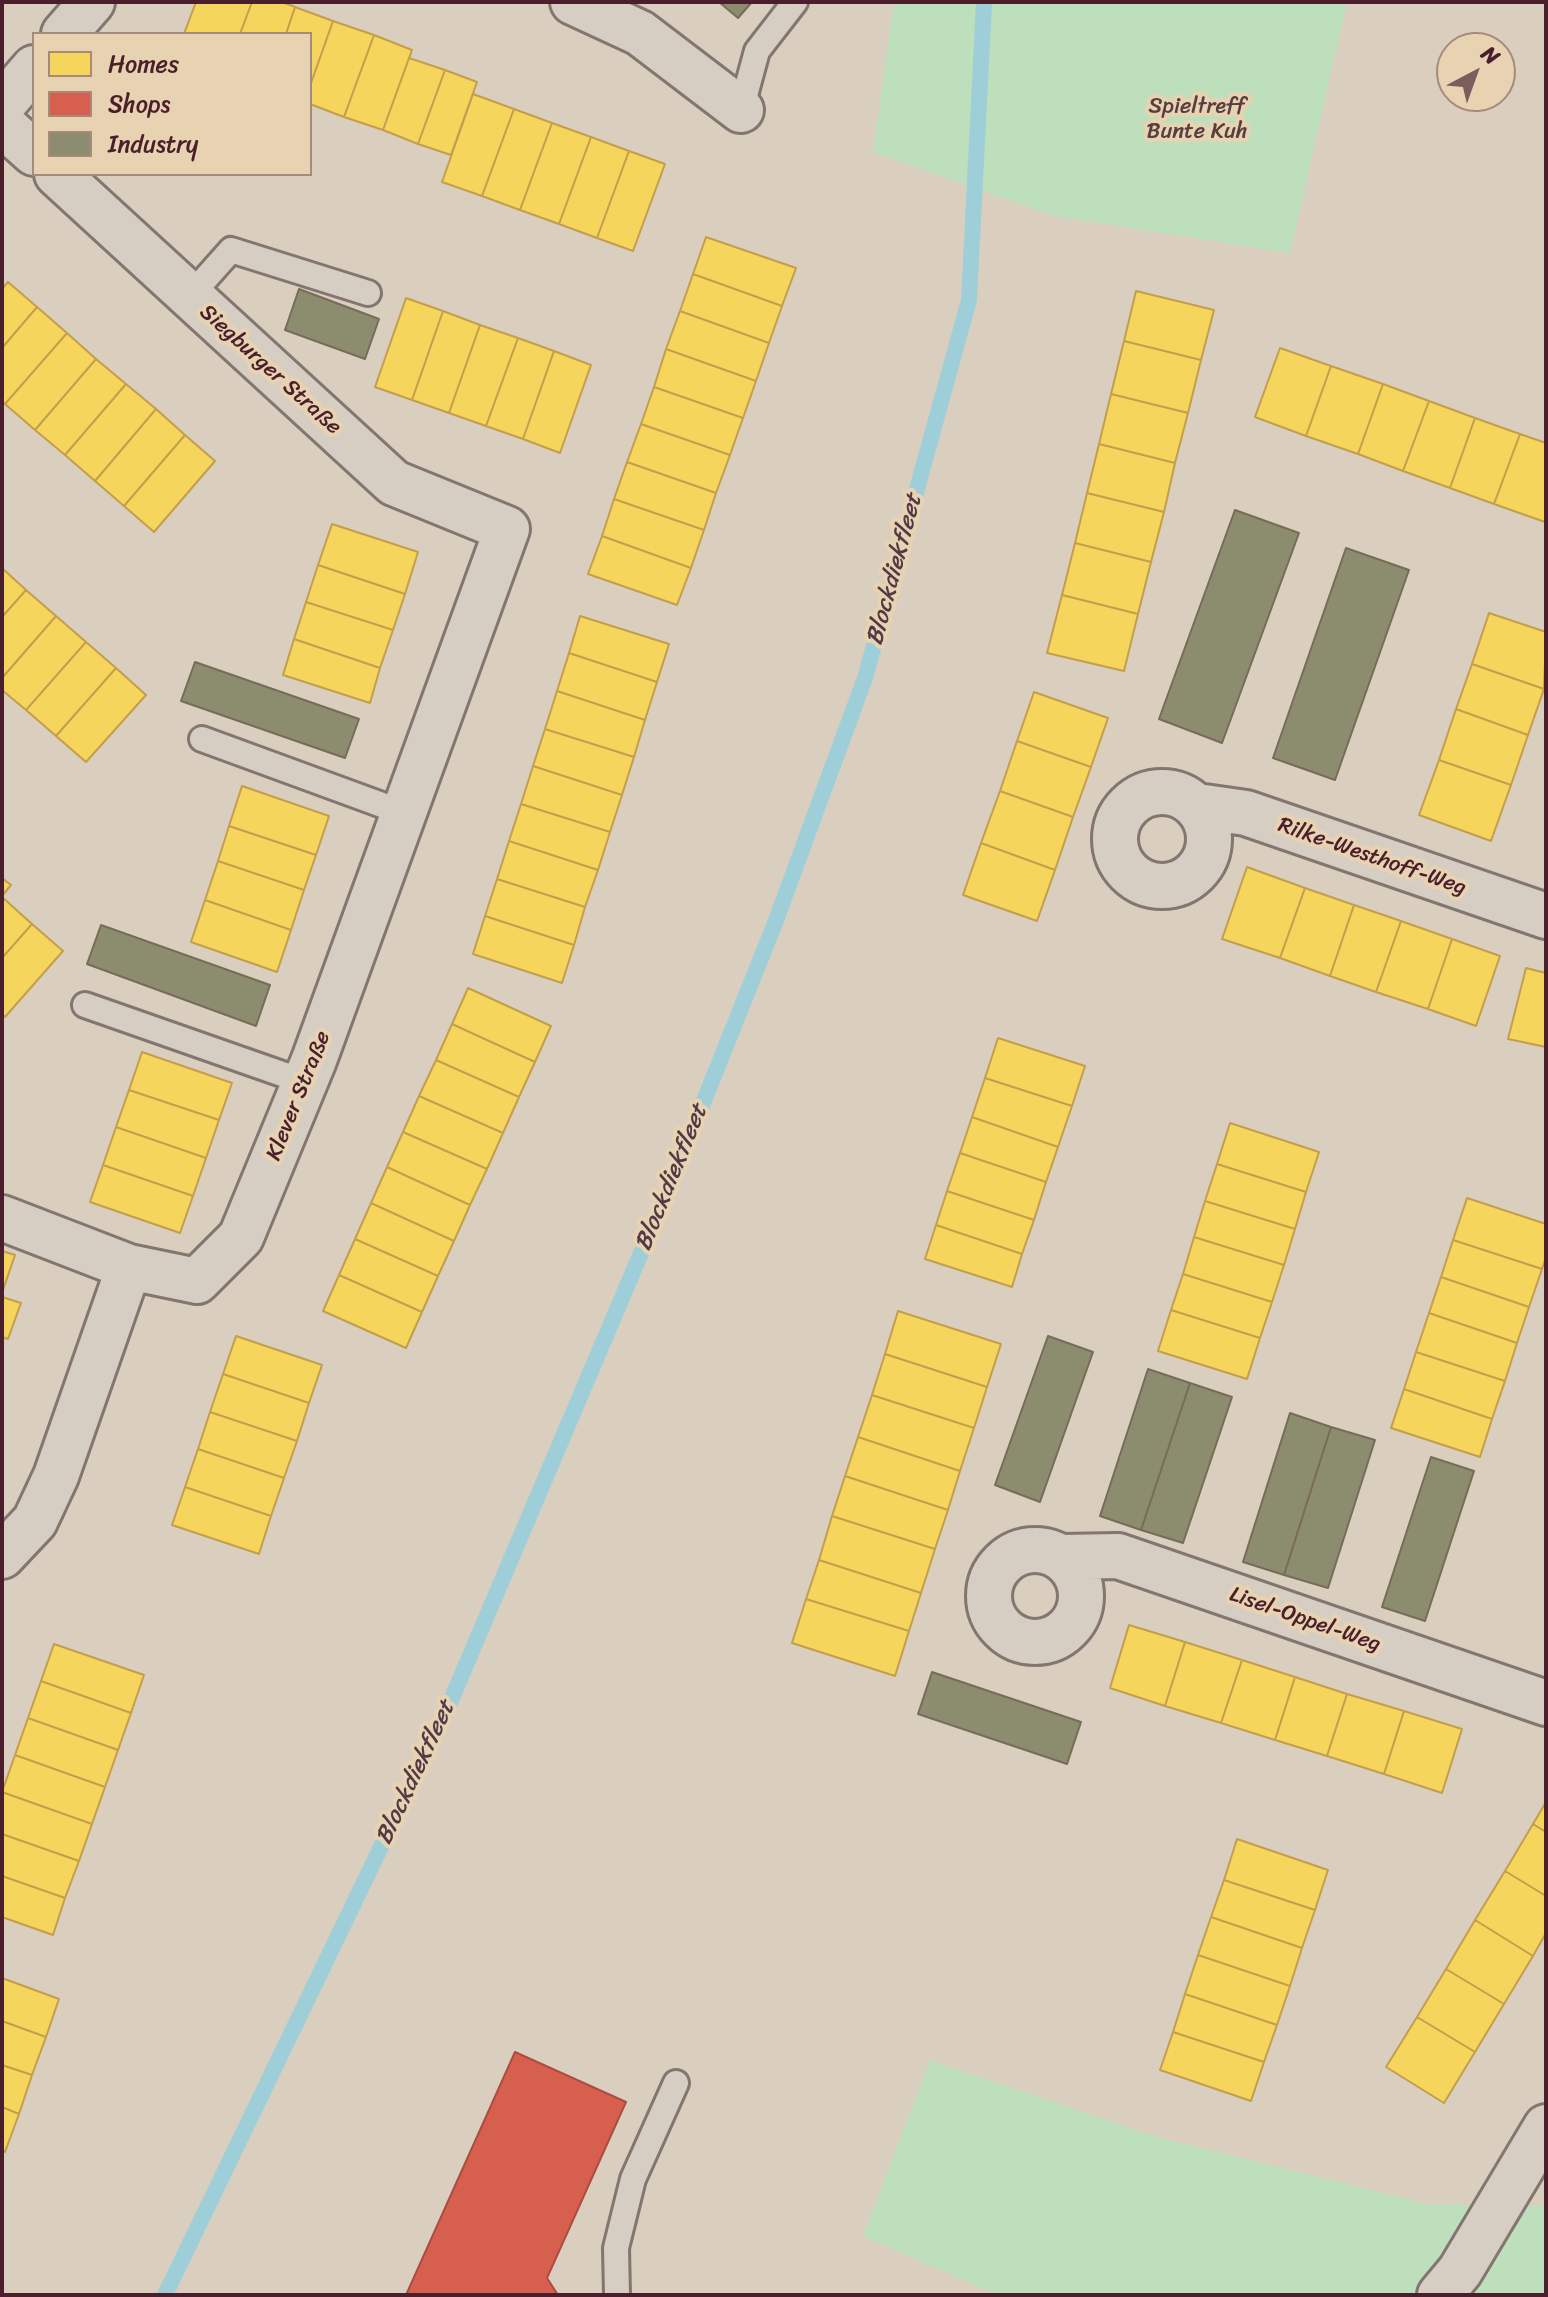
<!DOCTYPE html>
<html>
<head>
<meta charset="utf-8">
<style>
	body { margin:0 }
	#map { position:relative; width:1548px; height:2297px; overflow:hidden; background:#dacfbe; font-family:Sriracha,sans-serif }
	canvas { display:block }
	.frame { position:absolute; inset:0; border:4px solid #4a1f2b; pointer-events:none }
	.legend { position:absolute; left:32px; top:32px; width:280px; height:144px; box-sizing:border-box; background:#e7d2b1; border:2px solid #a88a7b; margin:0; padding:10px 14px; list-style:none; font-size:24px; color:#4a1f2b }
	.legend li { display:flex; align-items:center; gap:16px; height:40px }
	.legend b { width:40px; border:2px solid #a88a7b }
	.north { position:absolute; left:1436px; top:32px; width:80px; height:80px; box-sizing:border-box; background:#e7d2b1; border:2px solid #a88a7b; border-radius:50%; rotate:41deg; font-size:22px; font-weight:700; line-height:32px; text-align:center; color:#4a1f2b }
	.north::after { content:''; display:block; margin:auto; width:28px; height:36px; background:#7c5d5e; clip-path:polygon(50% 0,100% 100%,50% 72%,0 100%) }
</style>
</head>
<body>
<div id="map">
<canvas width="1548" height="2297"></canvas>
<div class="frame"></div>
<ul class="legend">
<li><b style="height:22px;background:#f6d55c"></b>Homes</li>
<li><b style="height:22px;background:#d6604d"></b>Shops</li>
<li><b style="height:22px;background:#8c8c6e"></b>Industry</li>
</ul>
<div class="north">N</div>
</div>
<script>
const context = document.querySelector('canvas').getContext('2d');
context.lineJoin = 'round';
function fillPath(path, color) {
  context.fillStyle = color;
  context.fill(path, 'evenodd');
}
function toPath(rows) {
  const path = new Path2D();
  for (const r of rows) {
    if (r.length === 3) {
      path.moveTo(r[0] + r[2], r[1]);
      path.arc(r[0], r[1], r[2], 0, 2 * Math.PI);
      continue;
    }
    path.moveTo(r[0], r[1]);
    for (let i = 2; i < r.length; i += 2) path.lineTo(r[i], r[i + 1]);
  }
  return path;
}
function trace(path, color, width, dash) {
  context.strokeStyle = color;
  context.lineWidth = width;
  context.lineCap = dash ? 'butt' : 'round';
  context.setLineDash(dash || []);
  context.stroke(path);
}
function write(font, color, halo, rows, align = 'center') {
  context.font = font + ' Sriracha,sans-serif';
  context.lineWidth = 8;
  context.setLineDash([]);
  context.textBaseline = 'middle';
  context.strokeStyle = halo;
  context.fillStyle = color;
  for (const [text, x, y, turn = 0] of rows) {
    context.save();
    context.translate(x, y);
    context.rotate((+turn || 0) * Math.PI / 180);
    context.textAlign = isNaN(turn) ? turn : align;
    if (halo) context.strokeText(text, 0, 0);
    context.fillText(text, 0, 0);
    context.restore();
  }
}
const green = toPath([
	[894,2,1347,2,1290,253,1054,216,873,152],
	[930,2060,1153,2136,1427,2204,1546,2206,1546,2295,997,2295,863,2236]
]);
const homes = toPath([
	[196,2,252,2,240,34,184,34,196,2],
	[252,2,282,2,295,7,286,34,240,34,252,2],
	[295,7,333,21,310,86,310,34,286,34,295,7],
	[333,21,374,35,344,117,310,104,310,86,333,21],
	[374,35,412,50,383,130,344,117,374,35],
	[409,58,445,70,418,144,383,130,409,58],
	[445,70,477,82,451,155,418,144,445,70],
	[473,94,514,109,482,196,442,182,473,94],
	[514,109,552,123,520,210,482,196,514,109],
	[552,123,591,137,559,224,520,210,552,123],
	[591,137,629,151,597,238,559,224,591,137],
	[629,151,665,164,633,251,597,238,629,151],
	[706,237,796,268,782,306,693,274,706,237],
	[693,274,782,306,769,343,680,311,693,274],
	[8,282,37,307,2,348,2,289,8,282],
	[1136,291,1214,310,1201,360,1124,341,1136,291],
	[406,298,443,311,412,400,375,387,406,298],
	[37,307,67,333,5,404,2,401,2,348,37,307],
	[443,311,480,325,449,413,412,400,443,311],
	[680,311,769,343,756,381,666,349,680,311],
	[480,325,518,338,486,426,449,413,480,325],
	[67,333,96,359,35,430,5,404,67,333],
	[518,338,554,351,523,439,486,426,518,338],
	[1124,341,1201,360,1188,413,1111,394,1124,341],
	[1280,348,1331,366,1306,436,1255,417,1280,348],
	[666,349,756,381,743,418,654,387,666,349],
	[554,351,591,365,560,453,523,439,554,351],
	[96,359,126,384,65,455,35,430,96,359],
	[1331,366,1383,384,1358,454,1306,436,1331,366],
	[126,384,156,409,95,481,65,455,126,384],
	[1383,384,1429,401,1403,471,1358,454,1383,384],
	[654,387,743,418,730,455,641,424,654,387],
	[1111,394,1188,413,1175,463,1099,444,1111,394],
	[1429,401,1475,418,1450,488,1403,471,1429,401],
	[156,409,185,435,124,506,95,481,156,409],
	[1475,418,1520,434,1494,504,1450,488,1475,418],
	[641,424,730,455,716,493,627,462,641,424],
	[1520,434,1546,443,1545,522,1494,504,1520,434],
	[185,435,215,461,154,532,124,506,185,435],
	[1099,444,1175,463,1164,512,1087,493,1099,444],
	[627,462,716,493,704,530,614,499,627,462],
	[1087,493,1164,512,1151,562,1075,543,1087,493],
	[614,499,704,530,691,568,602,536,614,499],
	[332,524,418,552,405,594,318,565,332,524],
	[602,536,691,568,677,605,588,574,602,536],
	[1075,543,1151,562,1138,614,1062,595,1075,543],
	[318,565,405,594,393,630,306,602,318,565],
	[2,568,26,590,2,617,2,568],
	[26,590,56,616,2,678,2,617,26,590],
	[1062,595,1138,614,1124,671,1047,653,1062,595],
	[306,602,393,630,380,668,294,639,306,602],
	[1489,613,1546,632,1544,689,1472,664,1489,613],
	[56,616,86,642,26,710,2,690,2,678,56,616],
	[580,616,669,644,657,682,569,653,580,616],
	[294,639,380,668,370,703,283,675,294,639],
	[86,642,116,668,56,736,26,710,86,642],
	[569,653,657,682,645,720,557,691,569,653],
	[1472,664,1544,689,1528,735,1456,709,1472,664],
	[116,668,146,695,86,762,56,736,116,668],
	[557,691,645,720,634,757,545,729,557,691],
	[1034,692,1108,718,1091,767,1017,741,1034,692],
	[1456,709,1528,735,1511,785,1439,760,1456,709],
	[545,729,634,757,622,795,533,766,545,729],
	[1017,741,1091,767,1073,817,1000,791,1017,741],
	[1439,760,1511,785,1491,841,1419,815,1439,760],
	[533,766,622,795,610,832,521,804,533,766],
	[242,786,329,816,316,855,229,826,242,786],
	[1000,791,1073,817,1055,870,981,843,1000,791],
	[521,804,610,832,598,870,509,841,521,804],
	[229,826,316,855,304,890,218,861,229,826],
	[509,841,598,870,585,907,497,879,509,841],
	[981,843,1055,870,1037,921,963,895,981,843],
	[218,861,304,890,291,930,205,900,218,861],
	[1247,867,1305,888,1280,958,1222,939,1247,867],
	[2,878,11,885,2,896,2,878],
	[497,879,585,907,574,945,485,916,497,879],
	[1305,888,1354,905,1330,976,1280,958,1305,888],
	[2,897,32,924,2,958,2,897],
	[205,900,291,930,277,972,191,942,205,900],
	[1354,905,1401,921,1376,992,1330,976,1354,905],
	[485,916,574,945,562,983,473,954,485,916],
	[1401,921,1452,939,1428,1009,1376,992,1401,921],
	[32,924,63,951,5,1017,2,1014,2,958,32,924],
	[1452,939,1500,956,1476,1026,1428,1009,1452,939],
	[1526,968,1546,973,1546,1047,1508,1039,1526,968],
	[468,988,551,1026,535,1062,452,1024,468,988],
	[452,1024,535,1062,519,1097,436,1060,452,1024],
	[998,1038,1085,1066,1072,1106,985,1078,998,1038],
	[142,1052,232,1083,219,1120,129,1090,142,1052],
	[436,1060,519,1097,503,1133,419,1096,436,1060],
	[985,1078,1072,1106,1058,1147,972,1117,985,1078],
	[129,1090,219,1120,206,1158,116,1127,129,1090],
	[419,1096,503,1133,487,1169,403,1132,419,1096],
	[972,1117,1058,1147,1046,1182,960,1153,972,1117],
	[1230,1123,1319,1152,1306,1192,1217,1164,1230,1123],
	[116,1127,206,1158,193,1196,103,1165,116,1127],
	[403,1132,487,1169,470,1205,387,1167,403,1132],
	[960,1153,1046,1182,1034,1220,947,1191,960,1153],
	[1217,1164,1306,1192,1295,1229,1205,1201,1217,1164],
	[103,1165,193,1196,180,1233,90,1202,103,1165],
	[387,1167,470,1205,454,1241,371,1203,387,1167],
	[947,1191,1034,1220,1022,1254,936,1225,947,1191],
	[1467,1198,1546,1224,1546,1257,1542,1269,1453,1240,1467,1198],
	[1205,1201,1295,1229,1284,1265,1194,1237,1205,1201],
	[371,1203,454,1241,438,1276,355,1239,371,1203],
	[936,1225,1022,1254,1012,1287,925,1259,936,1225],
	[1194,1237,1284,1265,1272,1302,1183,1274,1194,1237],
	[355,1239,438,1276,422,1312,339,1275,355,1239],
	[1453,1240,1542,1269,1529,1307,1441,1277,1453,1240],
	[2,1251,15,1255,2,1293,2,1251],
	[1183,1274,1272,1302,1260,1338,1171,1310,1183,1274],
	[339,1275,422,1312,406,1348,323,1311,339,1275],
	[1441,1277,1529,1307,1517,1343,1429,1313,1441,1277],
	[2,1297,21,1303,8,1339,2,1337,2,1297],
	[1171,1310,1260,1338,1247,1379,1158,1351,1171,1310],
	[898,1311,1001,1344,987,1387,885,1354,898,1311],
	[1429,1313,1517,1343,1505,1381,1416,1352,1429,1313],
	[236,1336,322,1365,309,1403,223,1374,236,1336],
	[1416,1352,1505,1381,1492,1419,1404,1389,1416,1352],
	[885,1354,987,1387,974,1428,872,1395,885,1354],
	[223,1374,309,1403,297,1441,210,1412,223,1374],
	[1404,1389,1492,1419,1480,1457,1391,1428,1404,1389],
	[872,1395,974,1428,960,1471,858,1437,872,1395],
	[210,1412,297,1441,284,1478,198,1449,210,1412],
	[858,1437,960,1471,948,1510,845,1476,858,1437],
	[198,1449,284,1478,271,1516,185,1487,198,1449],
	[845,1476,948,1510,935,1549,832,1516,845,1476],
	[185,1487,271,1516,259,1554,172,1525,185,1487],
	[832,1516,935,1549,921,1593,819,1560,832,1516],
	[819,1560,921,1593,909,1631,806,1599,819,1560],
	[806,1599,909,1631,895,1676,792,1643,806,1599],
	[1129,1625,1185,1642,1165,1706,1110,1688,1129,1625],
	[1185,1642,1242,1660,1221,1723,1165,1706,1185,1642],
	[54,1644,144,1675,131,1713,41,1681,54,1644],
	[1242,1660,1295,1677,1275,1740,1221,1723,1242,1660],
	[1295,1677,1347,1694,1327,1756,1275,1740,1295,1677],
	[41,1681,131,1713,118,1750,28,1718,41,1681],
	[1347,1694,1404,1711,1384,1774,1327,1756,1347,1694],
	[1404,1711,1462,1729,1442,1793,1384,1774,1404,1711],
	[28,1718,118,1750,105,1787,15,1755,28,1718],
	[15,1755,105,1787,92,1824,2,1792,15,1755],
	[2,1792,92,1824,79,1861,2,1834,2,1792],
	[1546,1802,1546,1832,1533,1824,1546,1802],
	[1533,1824,1546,1832,1546,1896,1505,1871,1533,1824],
	[2,1834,79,1861,65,1898,2,1876,2,1834],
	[1237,1839,1328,1870,1315,1910,1224,1880,1237,1839],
	[1505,1871,1546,1896,1546,1933,1533,1956,1475,1920,1505,1871],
	[2,1876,65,1898,53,1935,2,1917,2,1876],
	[1224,1880,1315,1910,1302,1948,1211,1917,1224,1880],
	[1211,1917,1302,1948,1290,1986,1198,1955,1211,1917],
	[1475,1920,1533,1956,1504,2004,1446,1969,1475,1920],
	[1198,1955,1290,1986,1277,2025,1185,1994,1198,1955],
	[1446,1969,1504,2004,1475,2052,1417,2017,1446,1969],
	[2,1978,59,1999,46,2037,2,2021,2,1978],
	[1185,1994,1277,2025,1264,2062,1173,2032,1185,1994],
	[1417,2017,1475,2052,1444,2103,1386,2067,1417,2017],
	[2,2021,46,2037,32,2075,2,2065,2,2021],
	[1173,2032,1264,2062,1251,2101,1160,2070,1173,2032],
	[2,2065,32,2075,19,2114,2,2107,2,2065],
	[2,2107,19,2114,5,2152,2,2151,2,2107]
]);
const shops = toPath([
	[515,2052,626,2102,547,2278,558,2295,406,2295,515,2052]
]);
const industry = toPath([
	[719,2,752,2,738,18,719,2],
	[299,289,379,319,365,359,285,330,299,289],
	[1235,510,1299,533,1222,743,1159,719,1235,510],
	[1346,548,1409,570,1335,780,1273,758,1346,548],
	[195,662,359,719,345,758,181,701,195,662],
	[101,925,270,985,256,1026,87,964,101,925],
	[1048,1336,1093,1352,1040,1502,995,1485,1048,1336],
	[1148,1369,1190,1383,1141,1530,1100,1516,1148,1369],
	[1190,1383,1232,1397,1183,1543,1141,1530,1190,1383],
	[1290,1413,1331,1427,1284,1575,1243,1562,1290,1413],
	[1331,1427,1375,1440,1328,1588,1284,1575,1331,1427],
	[1431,1457,1474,1471,1425,1621,1382,1607,1431,1457],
	[932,1672,1081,1722,1067,1764,918,1714,932,1672]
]);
const stream = toPath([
	[165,2295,446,1712,678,1166,775,923,865,678,969,300,984,2]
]);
const service = toPath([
	[741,110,757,51,795,2],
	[190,296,231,250,368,293],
	[202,739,404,813],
	[85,1005,305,1082],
	[617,2295,616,2248,633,2179,676,2083]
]);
const minor = toPath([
	[573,2,640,33,741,110],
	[64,34,92,2],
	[2,105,34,68],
	[2,124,34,153],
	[1162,839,47],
	[1197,806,1246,813,1546,916],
	[2,1218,129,1267],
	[1035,1596,46],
	[2,1556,35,1521,56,1476,129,1267,197,1281,241,1237,314,1060,507,529,394,483,57,174],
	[1060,1557,1118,1556,1546,1703],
	[1440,2295,1460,2271,1546,2127]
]);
const parkNames = [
	["Spieltreff",1197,107],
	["Bunte Kuh",1197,132]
];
const streetNames = [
	["Siegburger Straße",270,370,42],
	["Rilke-Westhoff-Weg",1372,857,19],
	["Klever Straße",299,1096,-68],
	["Lisel-Oppel-Weg",1305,1620,19]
];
const waterNames = [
	["Blockdiekfleet",895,570,-75],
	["Blockdiekfleet",672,1178,-68],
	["Blockdiekfleet",416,1773,-65]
];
fillPath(green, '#bedfbb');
fillPath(homes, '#f6d55c');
trace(homes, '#c29e4d', 2);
fillPath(shops, '#d6604d');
trace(shops, '#ac4c43', 2);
fillPath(industry, '#8c8c6e');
trace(industry, '#786b5a', 2);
trace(stream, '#9ecfd9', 16);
trace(service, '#837670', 30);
trace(minor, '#837670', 50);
trace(service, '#d6cec2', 24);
trace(minor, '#d6cec2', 44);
write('22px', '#583e40', '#e7d2b1', parkNames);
write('22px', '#4a1f2b', '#e7d2b1', streetNames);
write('italic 24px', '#533947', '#e7d2b1', waterNames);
</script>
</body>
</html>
